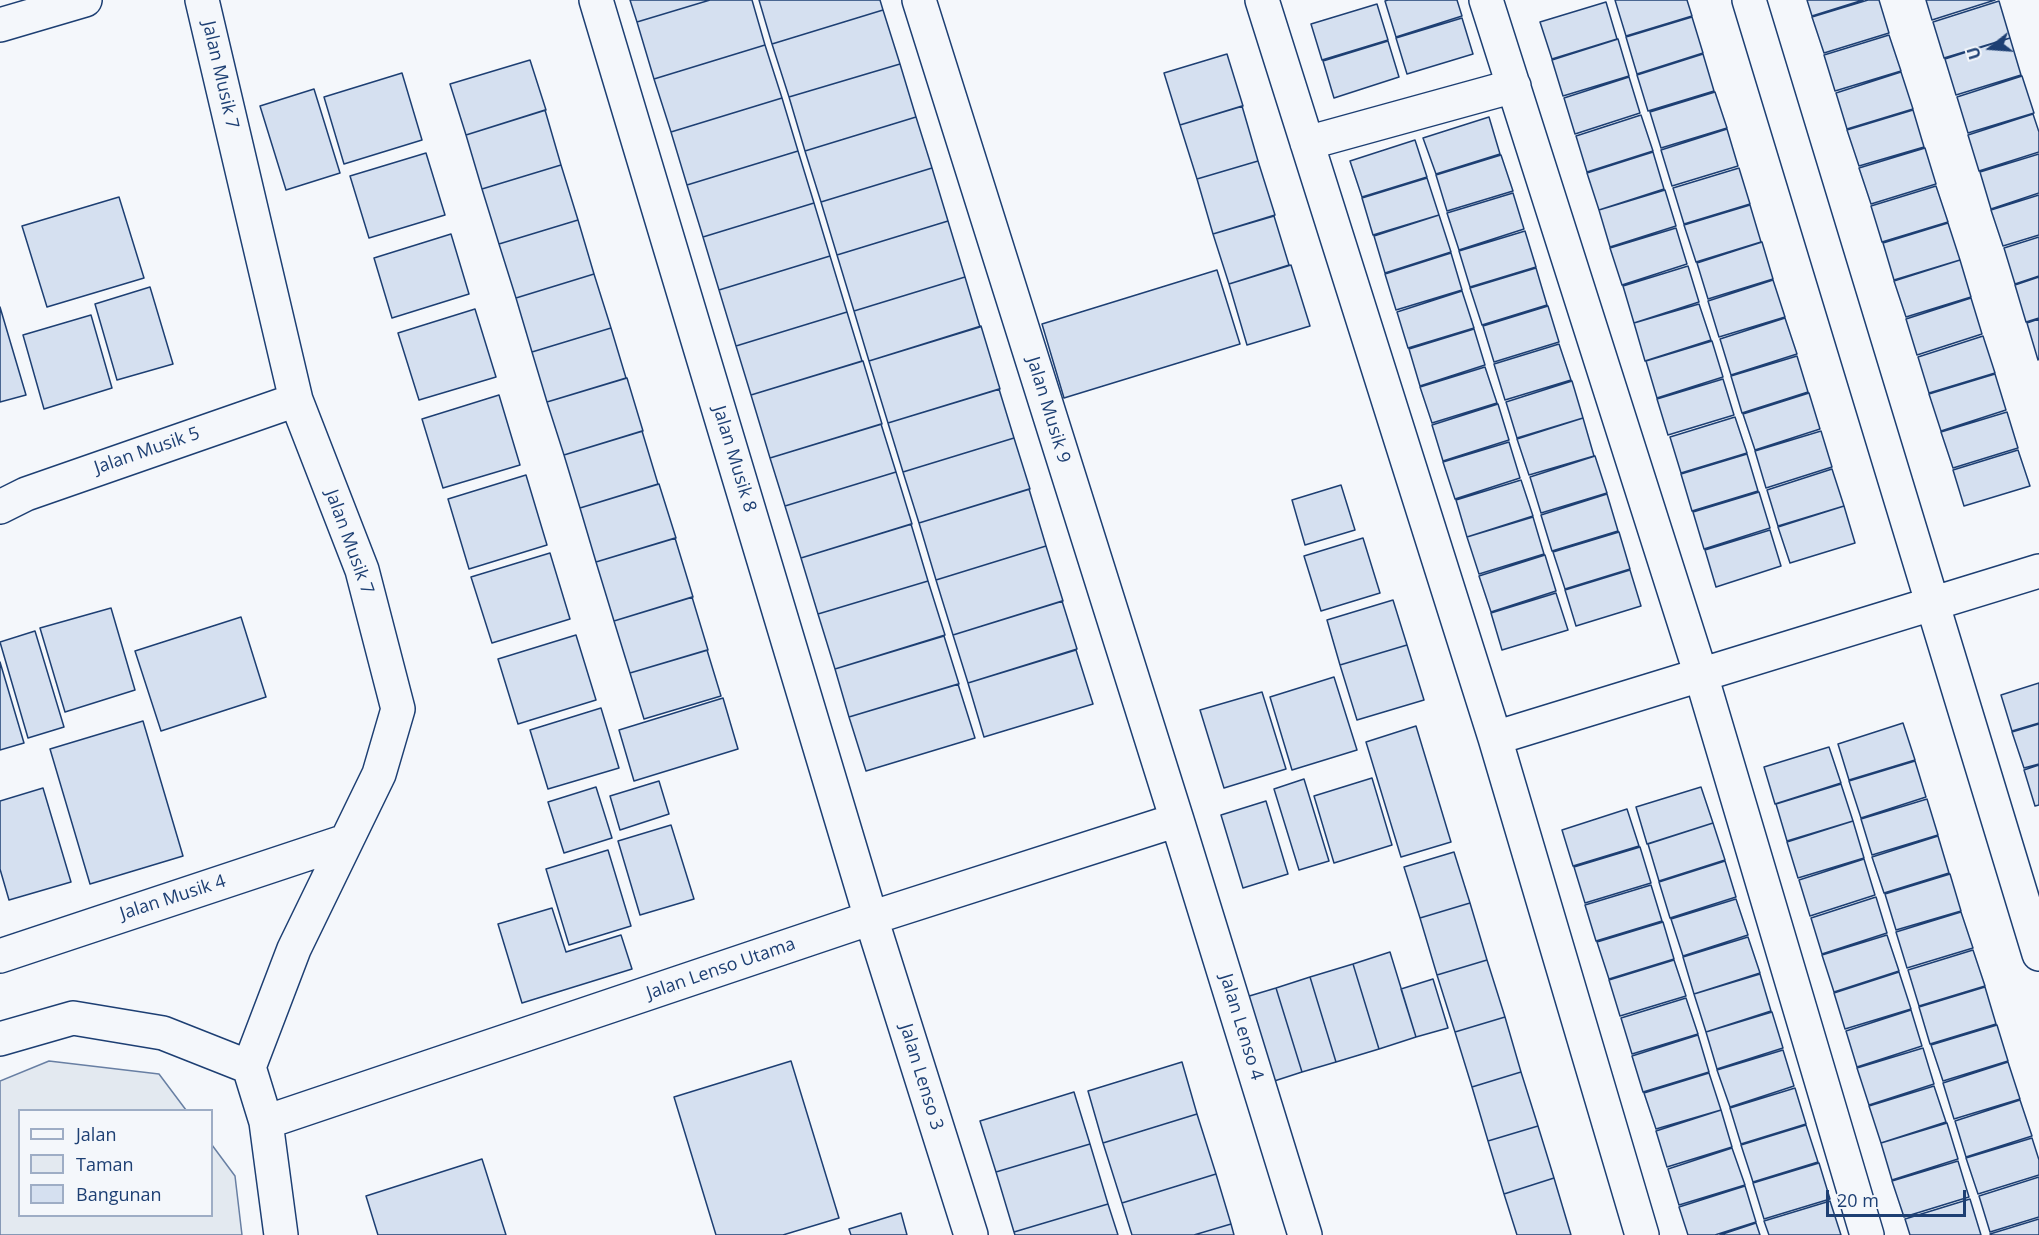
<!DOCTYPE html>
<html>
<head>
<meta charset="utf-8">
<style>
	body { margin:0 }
	#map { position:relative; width:2039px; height:1235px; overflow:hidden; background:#f4f7fb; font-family:"Open Sans",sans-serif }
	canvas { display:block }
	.legend { position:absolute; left:18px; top:1109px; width:195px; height:108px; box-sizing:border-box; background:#f4f7fb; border:2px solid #9eadc5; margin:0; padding:8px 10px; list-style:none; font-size:18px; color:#1d3f73 }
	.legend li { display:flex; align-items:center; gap:12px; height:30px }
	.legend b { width:30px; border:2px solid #9eadc5 }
	.north { position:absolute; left:1961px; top:18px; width:60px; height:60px; -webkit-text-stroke:4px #f4f7fb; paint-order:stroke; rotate:253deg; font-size:16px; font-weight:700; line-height:24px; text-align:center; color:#1d3f73 }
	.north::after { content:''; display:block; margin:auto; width:21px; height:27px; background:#1d3f73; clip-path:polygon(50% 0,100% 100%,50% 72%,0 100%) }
	.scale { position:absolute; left:1826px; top:1190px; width:140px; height:27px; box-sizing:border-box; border:3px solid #1d3f73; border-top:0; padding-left:8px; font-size:18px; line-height:21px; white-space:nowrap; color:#1d3f73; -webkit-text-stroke:4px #f4f7fb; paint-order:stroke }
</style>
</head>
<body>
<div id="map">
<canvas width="2039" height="1235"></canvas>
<ul class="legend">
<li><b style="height:8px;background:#f4f7fb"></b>Jalan</li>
<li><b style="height:16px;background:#e3e9f0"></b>Taman</li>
<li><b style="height:16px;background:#d5e0f0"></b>Bangunan</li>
</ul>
<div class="north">U</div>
<div class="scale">20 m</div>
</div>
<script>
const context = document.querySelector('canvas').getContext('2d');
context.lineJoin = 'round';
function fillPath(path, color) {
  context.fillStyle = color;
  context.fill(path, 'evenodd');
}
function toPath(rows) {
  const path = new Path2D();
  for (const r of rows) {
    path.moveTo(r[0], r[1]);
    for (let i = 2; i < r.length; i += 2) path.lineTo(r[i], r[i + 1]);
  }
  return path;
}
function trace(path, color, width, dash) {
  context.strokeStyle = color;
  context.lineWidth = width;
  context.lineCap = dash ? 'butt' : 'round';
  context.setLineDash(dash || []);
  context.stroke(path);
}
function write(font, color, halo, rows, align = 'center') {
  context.font = font + ' "Open Sans",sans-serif';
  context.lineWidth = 4.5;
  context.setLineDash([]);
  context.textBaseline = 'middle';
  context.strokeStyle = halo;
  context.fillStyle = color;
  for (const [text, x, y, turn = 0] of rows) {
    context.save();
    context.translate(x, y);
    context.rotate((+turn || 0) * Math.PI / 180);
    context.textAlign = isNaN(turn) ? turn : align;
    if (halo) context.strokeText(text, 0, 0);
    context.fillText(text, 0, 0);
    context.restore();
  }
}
const green = toPath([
	[49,1061,159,1074,186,1110,20,1110,20,1216,212,1216,212,1145,235,1176,242,1235,0,1235,0,1081,49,1061]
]);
const building = toPath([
	[630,0,710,0,637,22,630,0],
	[710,0,752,0,765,45,654,79,637,22,710,0],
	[759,0,880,0,883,10,772,44,759,0],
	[1388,0,1457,0,1462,16,1396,37,1385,1,1388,0],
	[1615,0,1687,0,1692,16,1626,36,1615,0],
	[1807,0,1863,0,1812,16,1807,0],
	[1868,0,1879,0,1889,33,1824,53,1812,17,1868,0],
	[1926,0,1995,0,1932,20,1926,0],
	[1999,1,2010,38,1944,58,1933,22,1999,1],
	[1606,2,1617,39,1552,59,1540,22,1606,2],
	[1377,4,1388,40,1322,60,1311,24,1377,4],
	[883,10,900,64,789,97,772,44,883,10],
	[1692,17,1703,53,1637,74,1626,37,1692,17],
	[1462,18,1473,54,1407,74,1396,38,1462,18],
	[1889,35,1901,71,1835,91,1824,55,1889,35],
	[2010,38,2021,75,1956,95,1945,59,2010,38],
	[1618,39,1629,76,1563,96,1552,60,1618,39],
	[1388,41,1399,77,1334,98,1323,61,1388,41],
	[765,45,782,98,671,132,654,79,765,45],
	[1227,54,1243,106,1180,125,1164,73,1227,54],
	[1703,54,1714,91,1648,111,1637,75,1703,54],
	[530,60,546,110,466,135,450,84,530,60],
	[900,64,916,117,805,151,789,97,900,64],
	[1901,72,1913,109,1847,129,1836,93,1901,72],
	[402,73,422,140,344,164,324,97,402,73],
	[2022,76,2034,113,1968,133,1957,97,2022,76],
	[1629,77,1640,113,1575,134,1564,98,1629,77],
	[314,89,340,173,286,190,260,106,314,89],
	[1715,92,1727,128,1661,148,1650,112,1715,92],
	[782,98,798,151,687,185,671,132,782,98],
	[1242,106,1258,161,1197,179,1180,125,1242,106],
	[545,110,561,165,482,189,466,135,545,110],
	[1913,110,1924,147,1859,166,1847,130,1913,110],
	[2033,114,2039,132,2039,152,1979,171,1968,135,2033,114],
	[1641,115,1653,151,1587,172,1576,136,1641,115],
	[916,117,932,168,821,202,805,151,916,117],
	[1489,117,1500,154,1436,174,1423,138,1489,117],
	[1727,129,1738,166,1672,186,1661,150,1727,129],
	[1415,140,1427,177,1362,197,1350,161,1415,140],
	[1925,148,1936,184,1871,204,1859,168,1925,148],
	[798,151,814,203,703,237,687,185,798,151],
	[1653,152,1664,189,1599,210,1587,173,1653,152],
	[426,153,445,215,369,238,350,176,426,153],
	[2039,154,2039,193,1991,209,1980,172,2039,154],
	[1501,155,1513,191,1447,211,1436,175,1501,155],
	[1258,161,1275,215,1213,234,1197,179,1258,161],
	[561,165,578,220,499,244,482,189,561,165],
	[932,168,948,221,837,255,821,202,932,168],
	[1739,168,1750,204,1684,224,1673,188,1739,168],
	[1427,178,1439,215,1373,235,1362,198,1427,178],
	[1936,186,1948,222,1882,242,1871,206,1936,186],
	[1665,190,1676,226,1610,247,1599,210,1665,190],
	[1513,193,1524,229,1459,250,1447,213,1513,193],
	[2039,195,2039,235,2003,246,1991,210,2039,195],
	[119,197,144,278,47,307,22,226,119,197],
	[814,203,830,256,719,290,703,237,814,203],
	[1750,205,1761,242,1696,262,1684,225,1750,205],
	[1439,215,1451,252,1385,273,1374,236,1439,215],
	[1274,216,1289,265,1229,284,1213,234,1274,216],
	[578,220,594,274,516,298,499,244,578,220],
	[948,221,965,277,854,311,837,255,948,221],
	[1948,223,1960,260,1894,280,1883,243,1948,223],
	[1676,228,1687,264,1622,285,1610,248,1676,228],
	[1525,231,1536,267,1470,287,1459,251,1525,231],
	[451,234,469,294,392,318,374,258,451,234],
	[2039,237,2039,276,2015,284,2004,248,2039,237],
	[1762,242,1773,279,1708,299,1697,263,1762,242],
	[1451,253,1462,290,1396,310,1385,274,1451,253],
	[830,256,847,312,736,346,719,290,830,256],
	[1960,260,1971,297,1906,317,1894,281,1960,260],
	[1291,265,1310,326,1247,345,1229,284,1291,265],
	[1688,266,1699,302,1634,323,1623,286,1688,266],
	[1536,268,1547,305,1482,325,1470,288,1536,268],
	[1217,270,1240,344,1064,398,1042,324,1217,270],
	[594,274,611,328,532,352,516,298,594,274],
	[965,277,980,327,869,361,854,311,965,277],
	[2039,277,2039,318,2026,322,2015,285,2039,277],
	[1773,280,1785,317,1719,337,1708,301,1773,280],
	[150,287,173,364,117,380,95,304,150,287],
	[1462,291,1474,328,1408,348,1397,312,1462,291],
	[1971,298,1982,334,1917,355,1906,319,1971,298],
	[1699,304,1711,340,1645,361,1634,323,1699,304],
	[1548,306,1559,342,1494,362,1483,326,1548,306],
	[0,307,26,395,0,402,0,307],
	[475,309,496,377,419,400,398,333,475,309],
	[847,312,862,361,751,395,736,346,847,312],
	[91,315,112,388,44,409,23,335,91,315],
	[1785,318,1797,354,1731,375,1720,339,1785,318],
	[2039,319,2039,359,2038,360,2027,323,2039,319],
	[981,326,1000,389,888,423,869,361,981,326],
	[611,328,626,378,547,402,532,352,611,328],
	[1474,329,1485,365,1420,386,1409,349,1474,329],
	[1983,336,1995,373,1929,393,1918,357,1983,336],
	[1712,341,1723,377,1657,398,1646,361,1712,341],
	[1559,344,1571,380,1505,400,1494,364,1559,344],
	[1797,356,1808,392,1742,413,1731,376,1797,356],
	[863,361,882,424,770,458,751,395,863,361],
	[1485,367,1497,403,1432,423,1420,387,1485,367],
	[1995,374,2006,410,1941,431,1929,394,1995,374],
	[627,378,643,431,564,455,547,402,627,378],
	[1723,379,1734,415,1668,435,1657,399,1723,379],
	[1572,381,1583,418,1517,438,1506,402,1572,381],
	[999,389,1014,438,903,472,888,423,999,389],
	[1809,393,1820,429,1755,450,1743,414,1809,393],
	[499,395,520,465,443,488,422,419,499,395],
	[1498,404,1509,440,1443,461,1432,425,1498,404],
	[2007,412,2018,448,1953,468,1941,432,2007,412],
	[1735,417,1747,453,1681,473,1670,437,1735,417],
	[1583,418,1594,456,1529,475,1517,439,1583,418],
	[881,424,896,472,785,506,770,458,881,424],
	[642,431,658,484,580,508,564,455,642,431],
	[1821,431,1832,467,1766,488,1755,451,1821,431],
	[1014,438,1030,489,919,523,903,472,1014,438],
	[1509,442,1520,478,1455,499,1443,462,1509,442],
	[2018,450,2030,486,1964,506,1953,470,2018,450],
	[1747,454,1758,491,1692,511,1681,474,1747,454],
	[1595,456,1607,493,1541,513,1530,477,1595,456],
	[1832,469,1844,506,1778,526,1767,490,1832,469],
	[896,472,912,524,801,558,785,506,896,472],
	[526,475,547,545,469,569,448,499,526,475],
	[1521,480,1533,516,1467,537,1456,500,1521,480],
	[659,484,676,538,596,562,580,508,659,484],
	[1341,485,1355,530,1305,545,1292,500,1341,485],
	[1029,489,1046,546,936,580,919,523,1029,489],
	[1759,492,1770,528,1704,549,1693,512,1759,492],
	[1607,494,1618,531,1552,551,1541,515,1607,494],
	[1844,506,1855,543,1790,563,1778,527,1844,506],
	[1533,517,1544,554,1479,574,1467,537,1533,517],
	[911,524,928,581,818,614,801,558,911,524],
	[1770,530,1781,566,1716,587,1705,550,1770,530],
	[1619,532,1630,569,1565,589,1553,552,1619,532],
	[675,538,693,597,614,621,596,562,675,538],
	[1363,538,1380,593,1321,611,1304,556,1363,538],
	[1046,546,1063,601,953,635,936,580,1046,546],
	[550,553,570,619,492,643,471,577,550,553],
	[1545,555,1556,591,1491,612,1479,576,1545,555],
	[1630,570,1641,606,1576,626,1565,590,1630,570],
	[928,581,945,635,835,669,818,614,928,581],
	[1556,593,1568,630,1502,650,1491,613,1556,593],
	[692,597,708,650,630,673,614,621,692,597],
	[1393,600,1407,645,1340,665,1327,620,1393,600],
	[1062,601,1077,649,968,683,953,635,1062,601],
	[111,608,135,690,65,712,40,628,111,608],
	[241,617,266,697,161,731,135,651,241,617],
	[35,631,64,727,28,738,0,642,35,631],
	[576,635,596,700,518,724,498,659,576,635],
	[944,636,959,684,849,717,835,669,944,636],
	[1407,645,1424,700,1357,720,1340,665,1407,645],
	[707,650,721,696,644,719,630,673,707,650],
	[1076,650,1093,704,984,737,968,683,1076,650],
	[0,662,24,743,0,750,0,662],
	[1334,677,1357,750,1292,770,1270,697,1334,677],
	[2039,683,2039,723,2012,731,2001,695,2039,683],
	[958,684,975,738,866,771,849,717,958,684],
	[1262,692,1286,769,1224,788,1200,710,1262,692],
	[723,698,738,749,634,781,619,730,723,698],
	[601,708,619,768,548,789,530,730,601,708],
	[143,721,183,856,90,884,50,749,143,721],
	[1903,723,1915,760,1849,780,1838,744,1903,723],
	[2039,724,2039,764,2024,768,2012,732,2039,724],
	[1416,726,1451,842,1401,857,1366,742,1416,726],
	[1829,747,1841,783,1775,804,1764,767,1829,747],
	[1915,761,1926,797,1861,818,1849,781,1915,761],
	[2039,765,2039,805,2035,806,2024,770,2039,765],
	[1372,778,1392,845,1334,863,1314,796,1372,778],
	[1304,779,1329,861,1299,870,1274,789,1304,779],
	[659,781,669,814,620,830,610,796,659,781],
	[1841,784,1853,821,1787,841,1776,804,1841,784],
	[596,787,612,838,564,853,548,802,596,787],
	[1701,787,1713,823,1647,844,1636,807,1701,787],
	[43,788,71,882,9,900,0,869,0,801,43,788],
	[1927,799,1938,835,1872,855,1861,819,1927,799],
	[1266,801,1288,874,1243,888,1221,815,1266,801],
	[1627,809,1639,846,1573,866,1562,830,1627,809],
	[1853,821,1864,858,1798,878,1787,842,1853,821],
	[1713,823,1725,860,1659,881,1648,844,1713,823],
	[671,825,694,899,640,915,618,841,671,825],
	[1938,836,1949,873,1884,893,1872,857,1938,836],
	[1640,847,1651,883,1585,903,1574,867,1640,847],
	[608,850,631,926,569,945,546,869,608,850],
	[1454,852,1470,903,1420,918,1404,867,1454,852],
	[1864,859,1875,895,1810,916,1799,880,1864,859],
	[1725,861,1736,897,1670,918,1659,882,1725,861],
	[1950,874,1961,911,1896,930,1885,894,1950,874],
	[1651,885,1662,921,1596,941,1585,905,1651,885],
	[1876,897,1887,933,1822,954,1811,918,1876,897],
	[1736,899,1748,935,1683,956,1671,919,1736,899],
	[1470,903,1487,960,1437,975,1420,918,1470,903],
	[552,908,566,952,621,935,632,969,522,1003,498,924,552,908],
	[1961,912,1973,948,1907,968,1896,932,1961,912],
	[1663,922,1674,959,1609,979,1597,942,1663,922],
	[1887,935,1899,971,1834,992,1822,955,1887,935],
	[1748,937,1760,973,1694,994,1683,957,1748,937],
	[1973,950,1985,986,1919,1006,1908,970,1973,950],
	[1390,952,1416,1037,1379,1049,1353,964,1390,952],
	[1487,960,1505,1017,1455,1032,1437,975,1487,960],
	[1674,960,1686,996,1620,1016,1609,980,1674,960],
	[1353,964,1379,1049,1336,1062,1310,977,1353,964],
	[1899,972,1911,1009,1845,1029,1834,993,1899,972],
	[1760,974,1771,1011,1706,1032,1694,994,1760,974],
	[1310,977,1336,1062,1302,1072,1276,988,1310,977],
	[1433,979,1448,1028,1416,1037,1401,989,1433,979],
	[1985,987,1996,1024,1930,1044,1919,1007,1985,987],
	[1276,988,1302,1072,1262,1085,1236,1000,1276,988],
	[1686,998,1698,1034,1632,1054,1621,1018,1686,998],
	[1911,1010,1922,1046,1857,1067,1846,1031,1911,1010],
	[1772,1012,1783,1048,1717,1069,1706,1032,1772,1012],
	[1505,1017,1521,1072,1472,1087,1455,1032,1505,1017],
	[1997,1025,2008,1061,1943,1081,1931,1045,1997,1025],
	[1698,1035,1709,1072,1643,1092,1632,1056,1698,1035],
	[1923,1048,1934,1084,1869,1105,1857,1068,1923,1048],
	[1783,1050,1794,1086,1730,1107,1717,1070,1783,1050],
	[791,1061,839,1218,783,1235,716,1235,674,1097,791,1061],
	[1182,1062,1197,1114,1103,1143,1088,1091,1182,1062],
	[2008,1062,2020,1099,1954,1119,1943,1083,2008,1062],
	[1521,1072,1538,1126,1488,1141,1472,1087,1521,1072],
	[1709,1073,1721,1110,1656,1129,1644,1093,1709,1073],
	[1934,1086,1946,1122,1881,1143,1869,1106,1934,1086],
	[1795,1088,1806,1124,1741,1144,1730,1108,1795,1088],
	[1074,1092,1090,1144,996,1172,980,1121,1074,1092],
	[2020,1100,2032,1136,1966,1157,1955,1121,2020,1100],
	[1721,1110,1732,1147,1667,1167,1656,1131,1721,1110],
	[1197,1114,1216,1174,1122,1203,1103,1143,1197,1114],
	[1947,1123,1958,1159,1892,1180,1881,1143,1947,1123],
	[1806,1125,1818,1162,1753,1182,1741,1145,1806,1125],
	[1538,1126,1554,1178,1504,1194,1488,1141,1538,1126],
	[2032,1138,2039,1160,2039,1175,1978,1194,1966,1158,2032,1138],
	[1090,1144,1108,1204,1014,1232,996,1172,1090,1144],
	[1732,1148,1745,1185,1679,1205,1668,1169,1732,1148],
	[482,1159,506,1235,378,1235,366,1196,482,1159],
	[1958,1161,1969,1197,1904,1217,1892,1181,1958,1161],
	[1819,1163,1830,1199,1764,1219,1753,1183,1819,1163],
	[1216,1174,1231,1224,1194,1235,1132,1235,1122,1203,1216,1174],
	[2039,1177,2039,1217,1990,1232,1979,1196,2039,1177],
	[1554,1178,1571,1235,1517,1235,1504,1194,1554,1178],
	[1745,1186,1756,1222,1715,1235,1688,1235,1679,1207,1745,1186],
	[1970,1199,1981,1235,1910,1235,1905,1219,1970,1199],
	[1830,1201,1841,1235,1769,1235,1764,1221,1830,1201],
	[1108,1204,1118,1235,1015,1235,1014,1232,1108,1204],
	[901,1213,907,1235,851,1235,849,1229,901,1213],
	[2039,1219,2039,1235,1991,1235,1990,1234,2039,1219],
	[1756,1223,1760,1235,1720,1235,1756,1223],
	[1231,1224,1234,1235,1194,1235,1231,1224]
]);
const minor = toPath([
	[202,0,296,400,362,570,398,709,379,774,294,949,249,1067],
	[596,0,871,918,971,1235],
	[919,0,1177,820,1305,1235],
	[1262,0,1495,738,1642,1235],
	[1486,0,1701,675,1867,1235],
	[1749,0,2039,954],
	[0,25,85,0],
	[1307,143,1514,86],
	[0,507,26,494,296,400],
	[1495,738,2039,571],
	[0,956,346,841],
	[0,1039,73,1018,163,1033,249,1067,266,1122,281,1235],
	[266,1122,871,918,1177,820]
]);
const streetNames = [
	["Jalan Musik 7",220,75,77],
	["Jalan Musik 9",1048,410,73],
	["Jalan Musik 5",147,451,-19],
	["Jalan Musik 8",734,459,73],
	["Jalan Musik 7",349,542,70],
	["Jalan Musik 4",173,898,-18],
	["Jalan Lenso Utama",721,969,-19],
	["Jalan Lenso 4",1241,1027,73],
	["Jalan Lenso 3",921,1077,73]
];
fillPath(green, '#e3e9f0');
trace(green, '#687fa3', 1.5);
fillPath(building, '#d5e0f0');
trace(building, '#1d3f73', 1.5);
trace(minor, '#1d3f73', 36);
trace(minor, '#f4f7fb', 33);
write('18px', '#1d3f73', '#f4f7fb', streetNames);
</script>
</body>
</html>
